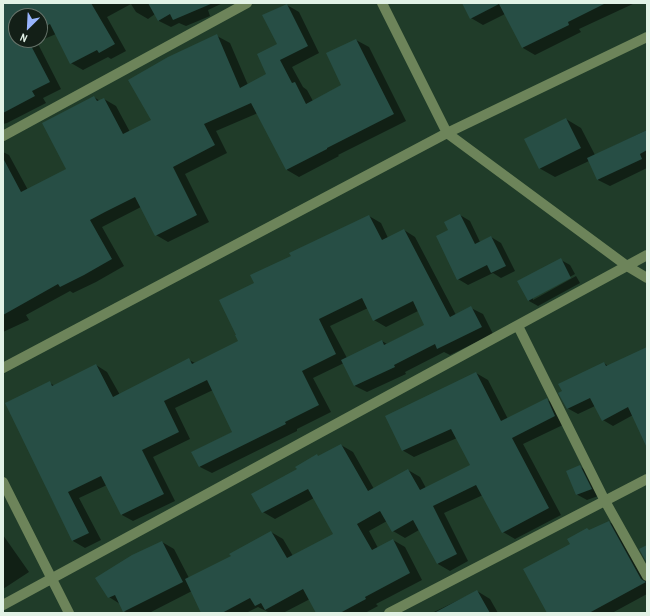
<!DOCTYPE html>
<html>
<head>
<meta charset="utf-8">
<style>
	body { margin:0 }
	#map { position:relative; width:650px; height:616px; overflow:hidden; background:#203c29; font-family:"Archivo Narrow",sans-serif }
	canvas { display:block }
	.frame { position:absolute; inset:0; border:4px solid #e2f2e6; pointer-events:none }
	.north { position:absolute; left:8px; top:8px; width:40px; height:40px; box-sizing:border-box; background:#131f17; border:1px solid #66736a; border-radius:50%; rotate:204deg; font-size:11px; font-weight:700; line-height:16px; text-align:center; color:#e2f2e6 }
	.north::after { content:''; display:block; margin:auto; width:14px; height:18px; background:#98b5fd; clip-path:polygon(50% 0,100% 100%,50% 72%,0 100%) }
</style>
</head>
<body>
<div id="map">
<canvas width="650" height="616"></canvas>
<div class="frame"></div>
<div class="north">N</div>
</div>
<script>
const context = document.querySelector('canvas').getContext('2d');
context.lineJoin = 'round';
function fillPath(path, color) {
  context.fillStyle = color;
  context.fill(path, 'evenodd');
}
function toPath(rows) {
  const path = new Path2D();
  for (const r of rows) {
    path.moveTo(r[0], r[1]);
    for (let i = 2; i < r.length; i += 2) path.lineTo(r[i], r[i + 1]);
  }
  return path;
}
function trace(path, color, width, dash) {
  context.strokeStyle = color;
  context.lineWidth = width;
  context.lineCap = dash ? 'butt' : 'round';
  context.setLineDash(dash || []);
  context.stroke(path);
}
const shadow = toPath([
	[50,3,223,3,208,10,210,16,186,26,179,23,171,27,159,21,155,14,148,19,136,12,131,4,107,17,126,51,111,59,108,57,83,70,71,63,56,34,37,42,61,89,43,98,46,103,7,123,3,124,3,25,16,19,16,40,40,40,40,16,23,16],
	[463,3,635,3,579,29,581,32,535,55,523,48,505,14,483,25,471,18],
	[287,5,299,12,319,53,292,67,303,87,307,90,313,101,342,85,356,40,369,47,406,121,338,155,339,156,299,177,287,170,258,113,216,131,227,153,185,174,209,222,168,242,156,235,141,207,102,227,124,266,96,282,73,293,70,291,26,315,29,320,3,332,3,152,9,155,28,190,67,169,94,97,100,101,104,99,116,106,130,132,153,121,217,36,230,43,248,85,268,75,278,45],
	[566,119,581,128,595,155,647,130,647,168,610,186,598,180,589,161,555,177,539,168],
	[460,215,470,221,480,242,491,237,501,243,515,271,501,278,493,273,468,285,458,279,449,231],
	[369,216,381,223,388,238,404,230,415,237,456,315,471,308,483,314,493,334,450,355,444,352,405,372,406,374,367,392,355,386,344,363,313,378,331,412,297,429,297,431,212,473,200,467,192,452,233,432,213,390,175,408,190,439,153,457,175,501,133,521,122,515,107,485,79,498,101,540,85,548,73,541,47,489,43,476,50,383,55,386,96,365,107,372,120,395,189,360,195,363,239,342,255,283,292,256],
	[368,308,374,320,386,327,418,311,426,325,387,344,382,341,347,358,330,326],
	[561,260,570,265,575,274,533,298,533,300,576,276,580,283,538,306,529,301,518,281],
	[647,348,647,445,633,415,613,426,603,420,595,406,578,414,567,408,604,363,608,366],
	[476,373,488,380,508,419,547,400,559,406,567,423,523,444,561,515,515,539,503,532,483,495,444,513,468,561,450,571,438,564,419,530,405,538,393,531,387,521,369,531,378,548,393,540,405,547,422,580,376,604,378,606,365,613,317,613,310,599,283,613,268,612,258,607,246,613,202,613,192,591,151,612,162,613,128,613,124,611,120,604,109,597,162,542,174,549,189,578,232,557,271,532,283,539,293,556,334,535,314,498,275,519,263,512,319,457,341,445,353,452,374,489,408,470,420,477,426,488,471,466,457,438,414,457,402,450],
	[580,467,590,472,601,495,587,500,576,494],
	[609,522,620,528,647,577,647,594,612,613,548,613,572,545,590,531],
	[3,535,29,572,3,589],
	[477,591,490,599,498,613,432,613]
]);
const building = toPath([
	[3,3,91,3,115,44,99,53,97,50,70,64,50,24,40,29,40,16,16,16,16,40,28,40,50,82,32,91,35,96,3,113],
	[148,3,213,3,173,20,170,14,158,21],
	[462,3,606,3,568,22,569,25,522,48,499,4,470,19],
	[287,4,308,46,280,60,292,83,295,82,306,104,341,85,326,53,356,39,394,114,327,148,327,149,286,170,251,103,204,124,215,145,173,167,197,215,155,236,135,197,105,212,90,220,112,259,84,275,60,287,58,284,3,315,3,158,21,192,66,169,42,123,94,96,97,101,104,98,123,134,151,120,128,80,168,57,217,34,240,88,266,74,257,54,277,44,262,15],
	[566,118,581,148,539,169,524,139],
	[647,130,647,150,640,154,642,159,597,180,587,158],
	[460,214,475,244,491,236,506,266,491,273,487,265,457,280,436,236,448,230,444,222],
	[369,215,382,240,404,229,450,317,471,306,482,327,437,349,435,344,394,365,395,367,354,386,341,360,382,340,384,345,424,325,413,301,373,321,362,298,319,319,336,354,302,371,319,405,285,422,286,424,199,467,191,452,232,432,207,380,164,401,179,432,142,450,164,494,121,515,101,476,68,492,89,533,72,541,5,403,50,381,52,386,96,364,113,397,189,358,192,364,238,341,235,335,236,335,219,300,254,283,250,275,291,256,289,253],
	[561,258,571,278,528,301,517,281],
	[647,347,647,448,628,407,602,421,590,398,567,409,558,393,562,391,558,384,604,362,606,366],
	[476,372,501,421,547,398,555,416,512,438,549,508,502,533,476,485,433,506,457,554,437,564,413,520,392,532,380,511,357,524,372,550,393,539,410,573,365,597,366,599,340,613,316,613,303,589,265,610,261,603,255,606,250,598,222,613,201,613,185,579,231,556,229,554,271,531,287,558,333,534,308,489,262,513,251,494,297,469,295,467,317,454,318,456,341,444,368,491,408,469,420,490,470,465,451,429,402,451,385,416],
	[580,465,592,489,576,495,566,471],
	[609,521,641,579,646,582,589,613,547,613,523,569,570,544,567,539,587,528,589,530],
	[162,541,183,582,123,612,115,595,108,598,95,578,132,555],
	[647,545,647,563,639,549],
	[477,590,490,613,434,613]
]);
const minor = toPath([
	[382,3,447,133,627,266,647,278],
	[3,136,247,3],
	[518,326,605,501,647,576],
	[3,368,447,133,647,37],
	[3,482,69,613],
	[3,605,647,255],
	[389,613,647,479]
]);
fillPath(shadow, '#0007');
fillPath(building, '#274e45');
trace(minor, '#6d845a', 10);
</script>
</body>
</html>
